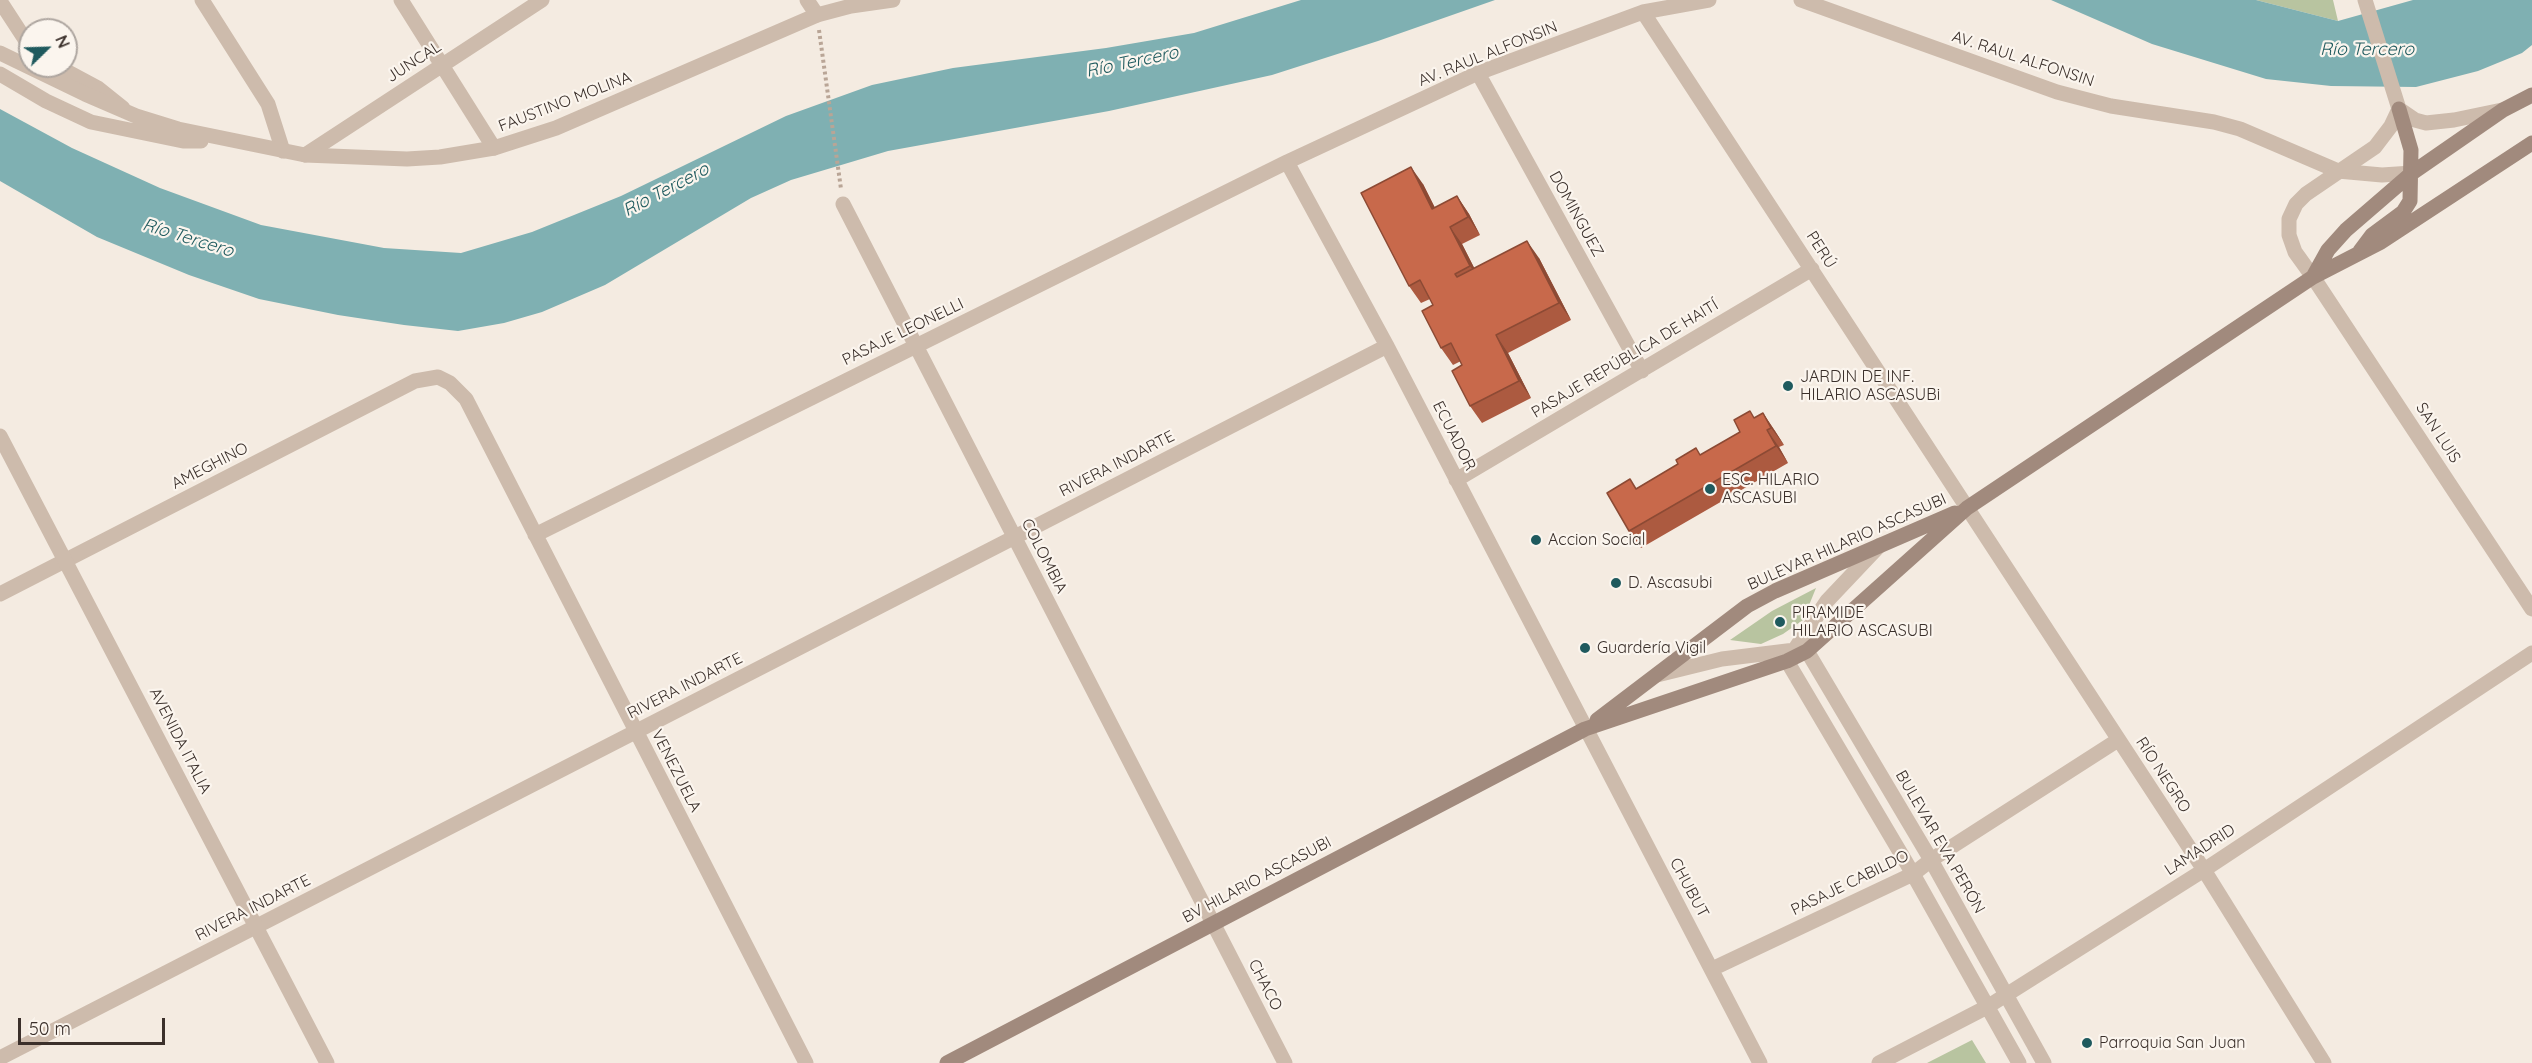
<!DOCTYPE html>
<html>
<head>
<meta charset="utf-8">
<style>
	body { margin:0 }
	#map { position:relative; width:2532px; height:1063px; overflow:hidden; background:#f4ebe1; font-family:Quicksand,sans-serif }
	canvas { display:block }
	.north { position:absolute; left:18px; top:18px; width:60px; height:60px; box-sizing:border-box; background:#fbf5ee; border:2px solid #aea6a0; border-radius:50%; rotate:67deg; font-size:16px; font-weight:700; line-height:24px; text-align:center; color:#3b302b }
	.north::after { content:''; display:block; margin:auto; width:21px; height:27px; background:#1f5a5e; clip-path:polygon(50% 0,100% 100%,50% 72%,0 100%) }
	.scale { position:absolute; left:18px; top:1018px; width:147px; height:27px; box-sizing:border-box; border:3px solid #3b302b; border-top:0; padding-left:8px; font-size:18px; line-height:21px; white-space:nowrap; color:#3b302b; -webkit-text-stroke:4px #fbf5ee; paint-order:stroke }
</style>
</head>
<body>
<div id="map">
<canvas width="2532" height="1063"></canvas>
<div class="north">N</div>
<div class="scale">50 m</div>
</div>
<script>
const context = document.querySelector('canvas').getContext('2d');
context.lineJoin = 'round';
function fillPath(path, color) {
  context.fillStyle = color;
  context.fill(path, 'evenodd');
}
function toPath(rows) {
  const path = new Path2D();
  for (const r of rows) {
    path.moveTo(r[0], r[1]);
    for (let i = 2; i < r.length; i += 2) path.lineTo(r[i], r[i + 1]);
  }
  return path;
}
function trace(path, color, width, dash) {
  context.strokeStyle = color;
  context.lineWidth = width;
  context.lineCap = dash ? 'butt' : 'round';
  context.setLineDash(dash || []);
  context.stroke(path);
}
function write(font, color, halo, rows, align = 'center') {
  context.font = font + ' Quicksand,sans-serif';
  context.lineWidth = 4.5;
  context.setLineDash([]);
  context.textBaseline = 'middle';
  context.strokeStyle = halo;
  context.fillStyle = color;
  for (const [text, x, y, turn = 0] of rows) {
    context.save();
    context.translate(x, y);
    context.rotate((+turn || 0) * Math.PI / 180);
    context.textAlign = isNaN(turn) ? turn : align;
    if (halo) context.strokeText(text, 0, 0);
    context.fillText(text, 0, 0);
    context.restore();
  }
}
const green = toPath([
	[2256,0,2333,0,2338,21],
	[1816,588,1803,620,1783,634,1761,644,1730,640,1772,611],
	[1972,1040,1986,1063,1927,1063]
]);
const water = toPath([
	[1301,0,1495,0,1378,41,1272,75,1109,111,888,151,791,180,751,198,605,285,542,312,504,323,458,331,404,325,338,315,259,299,189,275,97,237,0,181,0,109,72,148,160,188,261,225,384,248,461,253,532,232,621,196,786,116,872,85,953,68,1106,48,1194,33],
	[2051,0,2256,0,2338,21,2413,0,2532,0,2532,45,2522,53,2478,71,2416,87,2331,86,2266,79,2152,44]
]);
const path = toPath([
	[819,30,841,189]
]);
const minor = toPath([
	[202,0,268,104,283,151],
	[401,0,494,148],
	[807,0,817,15],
	[1801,0,2057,92,2111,106,2214,122,2240,129,2338,171,2382,175,2412,173],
	[0,1,30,47],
	[1643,12,2204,870,2324,1063],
	[57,66,98,88,123,108],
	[1478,73,1642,371],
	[305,155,542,0],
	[1287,162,1387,346,1760,1063],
	[843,204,1285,1063],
	[2313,277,2532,609],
	[1456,480,1812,269],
	[535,535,1287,162,1478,73,1643,12,1709,0],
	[1880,545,1827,601,1787,661,1913,874,2019,1063],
	[0,594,415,381,438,377,450,383,466,399,806,1063],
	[1657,675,1722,659,1795,650,1807,651,1931,860,2044,1063],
	[1712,969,1913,874,1931,860,2118,740],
	[0,1058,1387,346],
	[1879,1063,1987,1007,2204,870,2532,653]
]);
const tertiary = toPath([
	[2365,0,2399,109],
	[0,53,85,94,136,116,178,129,305,155,407,159,440,157,494,148,556,128,817,15,851,6,893,0],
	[0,74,46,101,91,122,183,141,201,141],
	[2399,109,2415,120,2426,123,2454,120,2502,110],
	[2313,277,2295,252,2289,235,2289,219,2296,204,2306,194,2375,147,2391,126,2399,109],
	[0,436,327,1063]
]);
const secondary = toPath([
	[2360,251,2372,235,2403,212,2410,201,2411,150,2399,109],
	[2313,277,2328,250,2346,230,2412,173,2503,110,2532,95],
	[1597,720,1747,606,1775,591,1955,513],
	[947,1063,1585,729,1787,661,1807,651,1967,508,2313,277,2381,242,2532,143]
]);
const wall = toPath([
	[1423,184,1435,208,1457,196,1469,214,1480,235,1462,244,1474,268,1539,258,1571,320,1508,353,1531,398,1482,423,1470,406,1462,365,1461,361,1453,365,1441,348,1433,305,1430,299,1421,303,1409,286],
	[1763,413,1775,431,1784,445,1779,447,1788,463,1641,548,1629,531,1637,488,1678,464,1696,448,1700,455,1740,432,1755,418]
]);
const shadedWall = toPath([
	[1411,167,1423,184,1444,226,1432,209],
	[1457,196,1469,214,1480,235,1468,217],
	[1450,227,1462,244,1482,283,1470,266],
	[1527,241,1539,258,1571,320,1559,303],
	[1496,335,1508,353,1531,398,1519,381],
	[1763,413,1775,431,1784,445,1771,428],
	[1767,430,1779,447,1788,463,1776,446]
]);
const building = toPath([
	[1411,167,1432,209,1457,196,1468,217,1450,227,1470,266,1455,274,1457,277,1527,241,1559,303,1496,335,1519,381,1470,406,1452,371,1462,365,1451,343,1441,348,1422,311,1433,305,1420,280,1409,286,1361,193,1411,167],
	[1750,411,1754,418,1763,413,1771,428,1767,430,1776,446,1629,531,1607,493,1630,479,1636,489,1678,464,1676,460,1696,448,1700,455,1740,432,1734,420,1750,411]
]);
const markers = [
	[1788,386,6,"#1f5a5e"],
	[1710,489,6,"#1f5a5e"],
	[1536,540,6,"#1f5a5e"],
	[1616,583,6,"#1f5a5e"],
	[1780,622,6,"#1f5a5e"],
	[1585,648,6,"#1f5a5e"],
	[2087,1043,6,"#1f5a5e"]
];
const streetNames = [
	["AV. RAUL ALFONSIN",1488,54,-22],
	["AV. RAUL ALFONSIN",2023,59,18],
	["JUNCAL",414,62,-33],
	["FAUSTINO MOLINA",565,102,-21],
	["DOMINGUEZ",1576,214,61],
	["PERÚ",1821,250,57],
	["PASAJE LEONELLI",903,332,-26],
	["PASAJE REPÚBLICA DE HAITÍ",1625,359,-31],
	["SAN LUIS",2438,433,57],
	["ECUADOR",1454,436,63],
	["RIVERA INDARTE",1117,464,-27],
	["AMEGHINO",210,466,-27],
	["BULEVAR HILARIO ASCASUBI",1847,542,-24],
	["COLOMBIA",1044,556,63],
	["RIVERA INDARTE",685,686,-27],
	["AVENIDA ITALIA",180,741,63],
	["VENEZUELA",676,771,63],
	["RÍO NEGRO",2163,775,57],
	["BULEVAR EVA PERÓN",1940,842,60],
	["LAMADRID",2200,850,-33],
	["BV HILARIO ASCASUBI",1257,880,-28],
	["PASAJE CABILDO",1850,883,-26],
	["CHUBUT",1689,888,62],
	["RIVERA INDARTE",253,908,-27],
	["CHACO",1265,985,63]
];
const poiNames = [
	["JARDIN DE INF.",1800,377],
	["HILARIO ASCASUBi",1800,395],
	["ESC. HILARIO",1722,480],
	["ASCASUBI",1722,498],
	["Accion Social",1548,540],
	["D. Ascasubi",1628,583],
	["PIRAMIDE",1792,613],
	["HILARIO ASCASUBI",1792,631],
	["Guardería Vigil",1597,648],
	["Parroquia San Juan",2099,1043]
];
const waterNames = [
	["Río Tercero",2367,50],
	["Río Tercero",1132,62,-12],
	["Río Tercero",666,190,-28],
	["Río Tercero",188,238,17]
];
fillPath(green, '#b8c4a0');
fillPath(water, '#7fb0b2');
trace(path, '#b9a596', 4, [3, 3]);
trace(minor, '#cdbbac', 15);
trace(tertiary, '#cdbbac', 15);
trace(secondary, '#a18a7d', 15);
fillPath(wall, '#ac5a40');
fillPath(shadedWall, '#8c4a34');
fillPath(building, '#c8694b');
trace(building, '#8c4a34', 1.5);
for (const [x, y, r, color] of markers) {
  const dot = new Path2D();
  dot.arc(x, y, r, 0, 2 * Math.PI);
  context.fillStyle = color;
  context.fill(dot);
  trace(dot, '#fbf5ee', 2);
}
write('16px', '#3b302b', '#fbf5ee', streetNames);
write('16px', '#3b302b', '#fbf5ee', poiNames, 'left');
write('italic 18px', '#1f5a5e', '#fbf5ee', waterNames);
</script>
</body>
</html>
